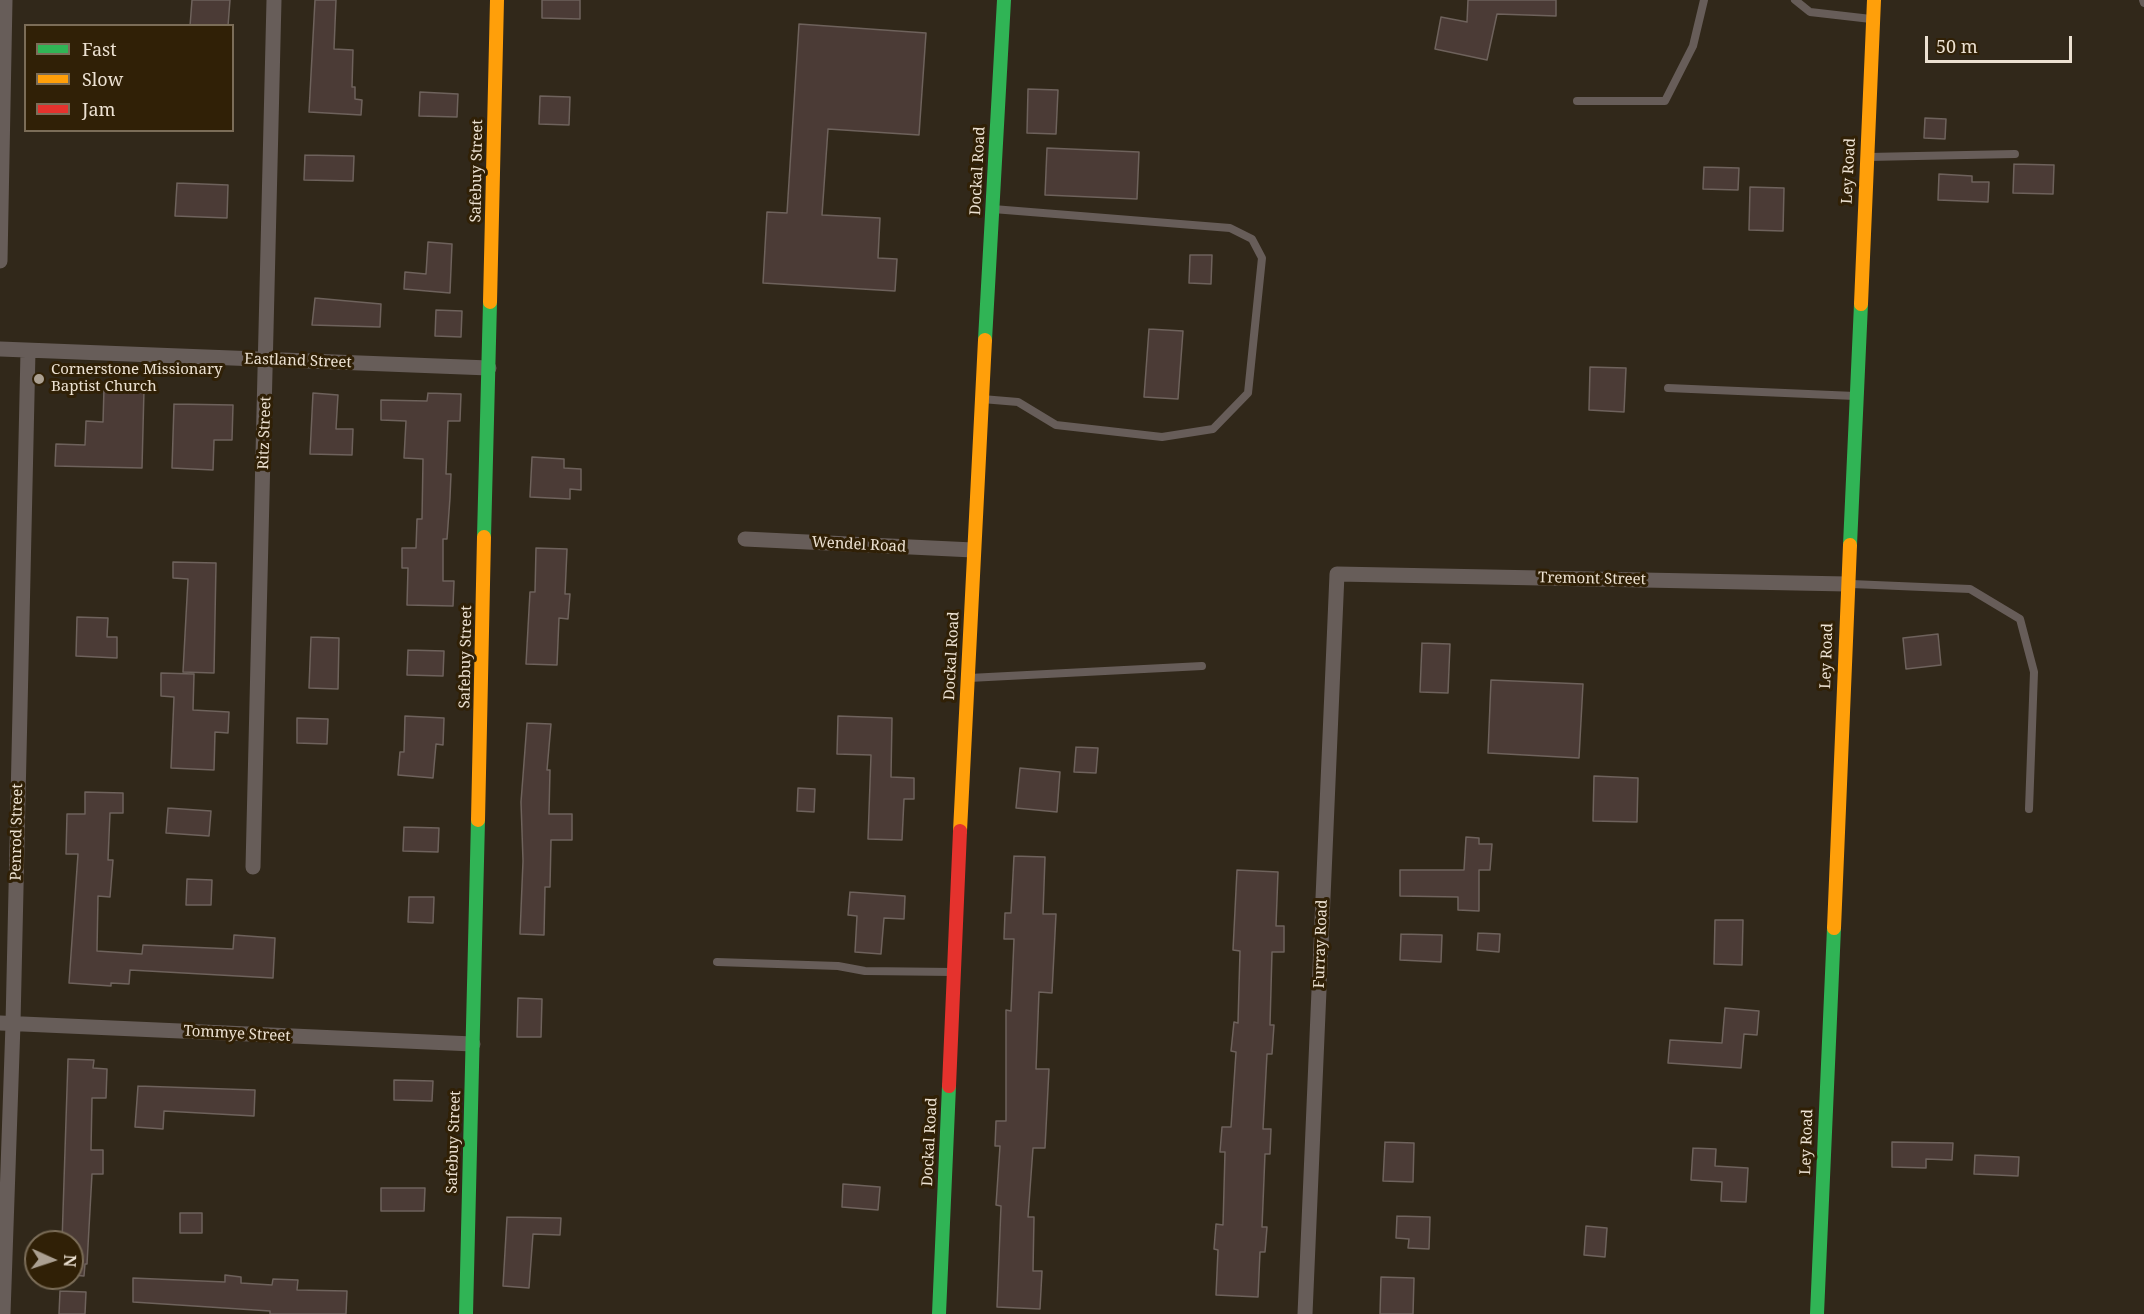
<!DOCTYPE html>
<html>
<head>
<meta charset="utf-8">
<style>
	body { margin:0 }
	#map { position:relative; width:2144px; height:1314px; overflow:hidden; background:#31281a; font-family:"Noto Serif",serif }
	canvas { display:block }
	.legend { position:absolute; left:24px; top:24px; width:210px; height:108px; box-sizing:border-box; background:#302006; border:2px solid #7b6d58; margin:0; padding:8px 10px; list-style:none; font-size:18px; color:#ece1d2 }
	.legend li { display:flex; align-items:center; gap:12px; height:30px }
	.legend b { width:30px; border:2px solid #7b6d58 }
	.north { position:absolute; left:24px; top:1230px; width:60px; height:60px; box-sizing:border-box; background:#302006; border:2px solid #7b6d58; border-radius:50%; rotate:93deg; font-size:16px; font-weight:700; line-height:24px; text-align:center; color:#ece1d2 }
	.north::after { content:''; display:block; margin:auto; width:21px; height:27px; background:#aba092; clip-path:polygon(50% 0,100% 100%,50% 72%,0 100%) }
	.scale { position:absolute; left:1925px; top:36px; width:147px; height:27px; box-sizing:border-box; border:3px solid #ece1d2; border-top:0; padding-left:8px; font-size:18px; line-height:21px; white-space:nowrap; color:#ece1d2; -webkit-text-stroke:4px #302006; paint-order:stroke }
</style>
</head>
<body>
<div id="map">
<canvas width="2144" height="1314"></canvas>
<ul class="legend">
<li><b style="height:8px;background:#30b455"></b>Fast</li>
<li><b style="height:8px;background:#ff9f0a"></b>Slow</li>
<li><b style="height:8px;background:#e5322d"></b>Jam</li>
</ul>
<div class="north">N</div>
<div class="scale">50 m</div>
</div>
<script>
const context = document.querySelector('canvas').getContext('2d');
context.lineJoin = 'round';
function fillPath(path, color) {
  context.fillStyle = color;
  context.fill(path, 'evenodd');
}
function toPath(rows) {
  const path = new Path2D();
  for (const r of rows) {
    path.moveTo(r[0], r[1]);
    for (let i = 2; i < r.length; i += 2) path.lineTo(r[i], r[i + 1]);
  }
  return path;
}
function trace(path, color, width, dash) {
  context.strokeStyle = color;
  context.lineWidth = width;
  context.lineCap = dash ? 'butt' : 'round';
  context.setLineDash(dash || []);
  context.stroke(path);
}
function write(font, color, halo, rows, align = 'center') {
  context.font = font + ' "Noto Serif",serif';
  context.lineWidth = 6;
  context.setLineDash([]);
  context.textBaseline = 'middle';
  context.strokeStyle = halo;
  context.fillStyle = color;
  for (const [text, x, y, turn = 0] of rows) {
    context.save();
    context.translate(x, y);
    context.rotate((+turn || 0) * Math.PI / 180);
    context.textAlign = isNaN(turn) ? turn : align;
    if (halo) context.strokeText(text, 0, 0);
    context.fillText(text, 0, 0);
    context.restore();
  }
}
const building = toPath([
	[192,0,230,0,228,26,190,26,192,0],
	[315,0,336,0,334,49,353,50,352,87,355,87,355,99,362,100,361,115,309,112,315,0],
	[542,0,580,0,580,19,542,18,542,0],
	[1468,0,1556,0,1556,16,1497,14,1487,60,1435,49,1441,17,1467,22,1468,0],
	[799,24,926,33,919,135,828,129,822,215,880,218,878,258,897,259,895,291,763,283,767,212,787,213,799,24],
	[1028,89,1058,90,1056,134,1027,133,1028,89],
	[420,92,458,94,457,117,419,116,420,92],
	[540,96,570,97,569,125,539,124,540,96],
	[1925,118,1946,119,1945,139,1924,138,1925,118],
	[1047,148,1139,152,1137,199,1045,195,1047,148],
	[305,155,354,156,353,181,304,180,305,155],
	[2014,164,2054,165,2053,194,2013,193,2014,164],
	[1704,167,1739,168,1738,190,1703,189,1704,167],
	[1939,174,1972,176,1972,182,1989,182,1988,202,1938,200,1939,174],
	[177,183,228,185,227,218,175,216,177,183],
	[1750,187,1784,188,1783,231,1749,230,1750,187],
	[428,242,452,244,450,293,404,289,405,272,426,274,428,242],
	[1190,255,1212,255,1211,284,1189,283,1190,255],
	[315,298,381,304,380,327,312,325,315,298],
	[436,310,462,311,461,337,435,336,436,310],
	[1149,329,1183,331,1178,399,1144,397,1149,329],
	[1590,367,1626,368,1624,412,1589,410,1590,367],
	[104,388,144,389,142,468,55,466,56,444,85,445,86,421,103,422,104,388],
	[313,393,338,395,336,429,353,429,352,455,310,454,313,393],
	[428,393,461,394,460,421,448,421,446,474,451,474,450,498,447,539,443,539,443,581,454,581,453,606,407,605,408,568,402,568,402,548,416,548,417,519,422,519,423,459,404,458,406,421,381,420,381,400,427,401,428,393],
	[174,404,233,405,232,440,214,440,213,470,172,468,174,404],
	[532,457,564,459,564,468,581,469,581,490,570,489,570,499,530,497,532,457],
	[536,548,567,549,565,594,570,594,568,619,559,618,557,665,526,664,530,592,535,592,536,548],
	[173,562,216,563,214,673,183,672,188,579,173,578,173,562],
	[77,617,108,618,107,637,117,637,117,658,76,656,77,617],
	[1938,634,1941,665,1906,669,1903,638,1938,634],
	[311,637,339,638,338,689,309,688,311,637],
	[1422,643,1450,644,1448,693,1420,692,1422,643],
	[408,650,444,651,443,676,407,675,408,650],
	[161,673,194,674,193,710,229,712,228,733,215,732,214,770,171,768,174,697,161,696,161,673],
	[1491,680,1583,684,1579,758,1488,753,1491,680],
	[405,716,444,718,443,745,436,744,433,778,398,775,400,752,404,752,405,716],
	[838,716,892,718,891,777,914,778,914,799,904,799,902,840,868,839,871,755,837,754,838,716],
	[297,718,328,719,327,744,297,743,297,718],
	[527,723,551,724,547,770,550,770,549,814,572,814,572,840,551,840,550,887,545,887,544,935,520,934,523,861,521,802,527,723],
	[1076,747,1098,748,1096,773,1074,772,1076,747],
	[1020,768,1060,772,1057,812,1016,808,1020,768],
	[1594,776,1638,778,1637,822,1593,821,1594,776],
	[798,788,815,789,814,812,797,811,798,788],
	[85,792,123,793,123,813,110,813,108,860,113,860,110,897,98,896,97,951,142,954,143,945,233,949,234,935,275,938,273,978,130,970,129,984,111,983,111,986,69,983,78,854,66,854,67,814,85,814,85,792],
	[168,808,211,811,209,836,166,833,168,808],
	[404,827,439,828,438,852,403,851,404,827],
	[1466,837,1479,838,1479,844,1492,844,1490,870,1479,870,1479,911,1458,910,1458,897,1400,896,1400,870,1464,870,1466,837],
	[1014,856,1045,857,1043,914,1056,914,1052,993,1039,992,1036,1069,1049,1069,1045,1148,1033,1148,1028,1217,1034,1217,1033,1271,1042,1271,1040,1309,997,1307,1001,1206,996,1205,1000,1146,995,1146,996,1121,1006,1121,1006,1010,1011,1011,1014,939,1004,939,1005,913,1011,913,1014,856],
	[1237,870,1278,872,1276,926,1284,926,1284,952,1272,952,1270,1025,1274,1025,1272,1054,1267,1054,1263,1129,1271,1129,1270,1154,1265,1154,1262,1227,1267,1227,1265,1252,1260,1252,1258,1297,1216,1295,1218,1250,1214,1249,1216,1224,1223,1225,1225,1152,1220,1152,1222,1127,1231,1127,1236,1052,1231,1051,1234,1022,1238,1023,1240,951,1233,950,1237,870],
	[187,879,212,880,211,905,186,905,187,879],
	[850,892,905,896,904,919,884,918,881,954,855,952,857,916,848,915,850,892],
	[409,897,434,897,433,923,408,922,409,897],
	[1715,920,1743,920,1742,965,1714,964,1715,920],
	[1478,933,1500,934,1499,952,1477,950,1478,933],
	[1401,934,1442,935,1441,962,1400,960,1401,934],
	[518,998,542,999,541,1037,517,1037,518,998],
	[1725,1008,1759,1011,1757,1035,1744,1034,1741,1068,1668,1063,1670,1040,1722,1043,1725,1008],
	[68,1059,94,1060,93,1068,107,1069,106,1098,92,1098,91,1150,103,1150,103,1174,92,1174,87,1264,85,1264,84,1276,72,1275,72,1242,62,1242,68,1059],
	[394,1080,433,1081,432,1101,394,1100,394,1080],
	[138,1086,255,1090,254,1116,164,1111,163,1129,135,1127,138,1086],
	[1385,1142,1414,1143,1413,1182,1383,1181,1385,1142],
	[1892,1142,1953,1143,1952,1160,1926,1159,1926,1168,1892,1167,1892,1142],
	[1693,1148,1716,1149,1715,1166,1748,1168,1746,1202,1721,1201,1722,1182,1691,1180,1693,1148],
	[1975,1155,2019,1157,2018,1176,1974,1174,1975,1155],
	[843,1184,880,1187,878,1210,842,1207,843,1184],
	[381,1188,425,1188,424,1211,381,1211,381,1188],
	[180,1213,202,1213,202,1233,180,1233,180,1213],
	[1397,1216,1430,1217,1429,1249,1408,1248,1409,1239,1396,1238,1397,1216],
	[507,1217,561,1218,560,1235,533,1234,529,1288,503,1286,507,1217],
	[1586,1226,1607,1228,1605,1257,1584,1255,1586,1226],
	[225,1275,241,1277,241,1283,272,1285,273,1279,298,1280,297,1290,347,1291,346,1314,270,1314,270,1311,133,1302,133,1278,225,1282,225,1275],
	[1381,1277,1414,1278,1413,1314,1380,1314,1381,1277],
	[60,1291,86,1292,85,1314,59,1314,60,1291]
]);
const lane = toPath([
	[1795,0,1810,12,1871,19],
	[2143,0,2144,3],
	[1577,101,1665,101,1693,46,1704,0],
	[1868,157,2015,154],
	[1668,388,1855,396],
	[982,399,1018,402,1056,425,1162,437,1213,429,1248,393,1262,258,1252,239,1230,228,993,209],
	[1851,584,1970,589,2020,619,2034,672,2029,809],
	[969,678,1202,666],
	[717,962,838,966,865,971,953,972]
]);
const street = toPath([
	[0,261,5,0],
	[0,349,489,368],
	[745,539,973,550],
	[253,867,274,0],
	[0,1023,473,1044],
	[3,1314,13,1024,28,351],
	[1305,1314,1337,574,1847,584]
]);
const fast = toPath([
	[985,340,1004,0],
	[484,537,490,302],
	[1850,545,1861,304],
	[466,1314,478,820],
	[939,1314,949,1086],
	[1817,1314,1834,928]
]);
const slow = toPath([
	[490,302,497,0],
	[1861,304,1874,0],
	[478,820,484,537],
	[960,831,985,340],
	[1834,928,1850,545]
]);
const jam = toPath([
	[949,1086,960,831]
]);
const markers = [
	[39,379,6,"#aba092"]
];
const streetNames = [
	["Safebuy Street",477,171,-89],
	["Dockal Road",978,171,-87],
	["Ley Road",1849,171,-87],
	["Eastland Street",298,361,2],
	["Ritz Street",265,433,-88],
	["Wendel Road",859,545,3],
	["Tremont Street",1592,579,1],
	["Dockal Road",952,656,-87],
	["Ley Road",1827,656,-88],
	["Safebuy Street",466,657,-89],
	["Penrod Street",17,832,-89],
	["Furray Road",1321,944,-88],
	["Tommye Street",237,1034,3],
	["Safebuy Street",454,1142,-88],
	["Dockal Road",930,1142,-87],
	["Ley Road",1807,1142,-88]
];
const poiNames = [
	["Cornerstone Missionary",51,370],
	["Baptist Church",51,387]
];
fillPath(building, '#4b3b36');
trace(building, '#6e625c', 1.5);
trace(lane, '#675d59', 8);
trace(street, '#675d59', 15);
trace(fast, '#30b455', 14);
trace(slow, '#ff9f0a', 14);
trace(jam, '#e5322d', 14);
for (const [x, y, r, color] of markers) {
  const dot = new Path2D();
  dot.arc(x, y, r, 0, 2 * Math.PI);
  context.fillStyle = color;
  context.fill(dot);
  trace(dot, '#302006', 2);
}
write('15px', '#ece1d2', '#302006', streetNames);
write('15px', '#ece1d2', '#302006', poiNames, 'left');
</script>
</body>
</html>
